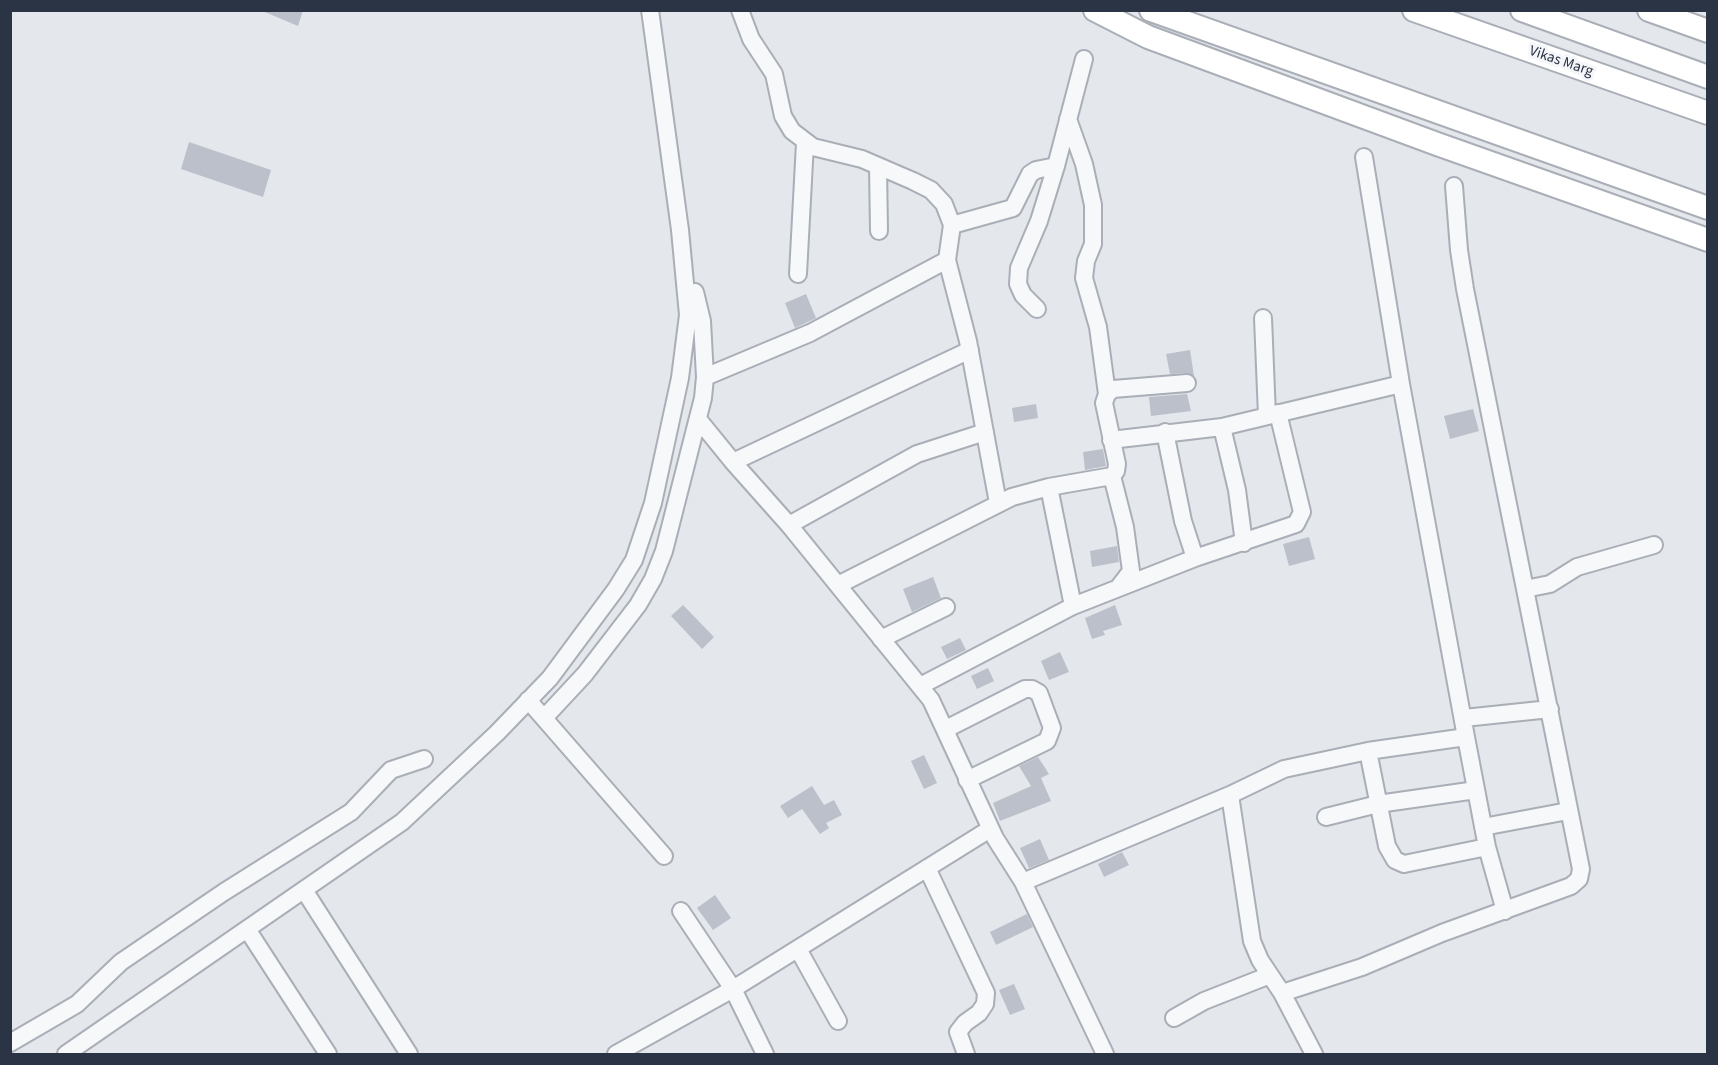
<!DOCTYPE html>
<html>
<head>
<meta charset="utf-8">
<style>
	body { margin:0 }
	#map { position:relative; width:1718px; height:1065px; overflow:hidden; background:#e4e7ec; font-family:"Source Sans 3",sans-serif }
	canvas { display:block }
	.frame { position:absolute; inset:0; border:12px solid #2b3445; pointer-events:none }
</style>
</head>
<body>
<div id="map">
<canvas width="1718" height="1065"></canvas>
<div class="frame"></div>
</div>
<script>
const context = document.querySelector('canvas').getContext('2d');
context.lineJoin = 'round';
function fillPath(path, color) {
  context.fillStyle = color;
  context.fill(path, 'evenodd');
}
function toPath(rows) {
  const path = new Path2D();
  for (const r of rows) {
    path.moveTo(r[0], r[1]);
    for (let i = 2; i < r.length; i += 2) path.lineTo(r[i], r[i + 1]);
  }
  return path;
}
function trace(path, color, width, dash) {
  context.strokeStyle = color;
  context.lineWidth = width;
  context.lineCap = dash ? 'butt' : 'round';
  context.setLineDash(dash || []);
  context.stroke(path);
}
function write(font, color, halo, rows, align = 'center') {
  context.font = font + ' "Source Sans 3",sans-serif';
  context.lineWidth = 6;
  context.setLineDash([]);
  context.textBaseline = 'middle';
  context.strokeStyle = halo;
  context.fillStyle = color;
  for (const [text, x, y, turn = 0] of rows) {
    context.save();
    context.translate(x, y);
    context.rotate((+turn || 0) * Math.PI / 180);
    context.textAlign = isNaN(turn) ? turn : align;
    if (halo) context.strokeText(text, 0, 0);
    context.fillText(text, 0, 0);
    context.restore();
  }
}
const building = toPath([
	[260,10,303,10,298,26],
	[189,142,271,170,263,197,181,169],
	[806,294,816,318,795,328,785,303],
	[1190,350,1194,376,1187,373,1170,374,1166,354],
	[1187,394,1191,411,1151,416,1149,397],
	[1036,404,1038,418,1014,422,1012,408],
	[1473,409,1479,431,1450,439,1444,416],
	[1103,449,1106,466,1085,470,1083,452],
	[1309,537,1315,559,1289,566,1283,544],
	[1117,546,1119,562,1092,567,1090,551],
	[933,577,941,598,912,612,903,589],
	[683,605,714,637,702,649,671,616],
	[1115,605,1122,625,1103,631,1105,635,1092,639,1085,618],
	[960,638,966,650,947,659,941,647],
	[1060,652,1069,672,1049,680,1041,661],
	[988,668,994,681,977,689,971,676],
	[924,755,937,783,924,789,911,761],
	[1038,757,1049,774,1041,778,1051,801,1000,821,993,803,1031,786,1019,766],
	[812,786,824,805,834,800,842,815,826,823,829,828,820,834,802,809,788,818,780,806],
	[1040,839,1049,860,1029,868,1020,848],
	[1122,852,1129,865,1104,877,1098,864],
	[715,895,731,918,713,930,697,908],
	[1027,914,1033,927,996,945,990,932],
	[1014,984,1025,1009,1010,1015,999,990]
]);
const street = toPath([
	[740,10,751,39,774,74,783,116,792,131,813,147,862,159,913,181,931,190,944,204,952,225,947,260,968,341,998,503],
	[1068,119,1084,164,1093,205,1093,244,1086,261,1084,278,1098,327,1107,394],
	[1364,157,1401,384,1466,737,1487,847,1505,911],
	[878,166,879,231],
	[952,225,1013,208,1030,174,1036,170,1056,166],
	[798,274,805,143],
	[1037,309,1023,295,1018,284,1019,268,1039,221,1056,166,1084,59],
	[1263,318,1267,416],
	[705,377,810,333,947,260],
	[698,419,733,462,789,525,931,700,995,838,1023,882,1105,1054],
	[1222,427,1237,490,1244,543],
	[1165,432,1183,521,1195,558],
	[1111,440,1222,427,1401,384],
	[733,462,970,350],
	[1112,476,1125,527,1131,571,1118,588],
	[1049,487,1073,606],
	[789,525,917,454,985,432],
	[838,585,1012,497,1049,487,1112,476,1116,471,1117,464,1104,403,1107,394,1113,389,1187,383],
	[1525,589,1550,584,1577,567,1654,545],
	[881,639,946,607],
	[922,685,1073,606,1195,558,1296,524,1302,512,1278,413],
	[528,700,664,856],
	[545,717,585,674,638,605,653,579,664,551,703,398,705,377,702,321,695,292],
	[1464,718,1550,709],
	[946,729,1025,689,1032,689,1039,693,1052,728,1047,741,967,780],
	[1368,751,1387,846,1395,860,1404,864,1487,847],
	[1230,795,1252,941,1260,960,1282,993,1314,1054],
	[1326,817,1378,804,1476,790],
	[1483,827,1568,811],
	[927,868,986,993,985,1004,979,1013,965,1023,958,1032,966,1054],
	[1023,882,1230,795,1284,769,1368,751,1466,737],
	[304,890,409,1054],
	[681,911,733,989,765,1054],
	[247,929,328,1054],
	[798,949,838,1021],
	[1282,993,1362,967,1442,933,1571,886,1579,879,1581,869,1465,289,1459,250,1454,186],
	[1174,1018,1204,1001,1270,975],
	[10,1043,77,1004,121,962,224,892,351,812,391,770,424,759],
	[66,1054,402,822,497,733,550,678,616,589,634,560,653,503,680,378,688,315,680,230,650,10],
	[616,1054,733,989,990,829]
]);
const secondary = toPath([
	[1095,10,1148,37,1437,144,1708,240],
	[1151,10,1708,208],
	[1414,10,1708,113],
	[1522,10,1708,77],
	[1649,10,1708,31]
]);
const streetNames = [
	["Vikas Marg",1561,62,19]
];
fillPath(building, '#bbc0ca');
trace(street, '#a9aeb7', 20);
trace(secondary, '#a9aeb7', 26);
trace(street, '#f7f8fa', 16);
trace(secondary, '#fff', 22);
write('15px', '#2b3445', '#f4f6f9', streetNames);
</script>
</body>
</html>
